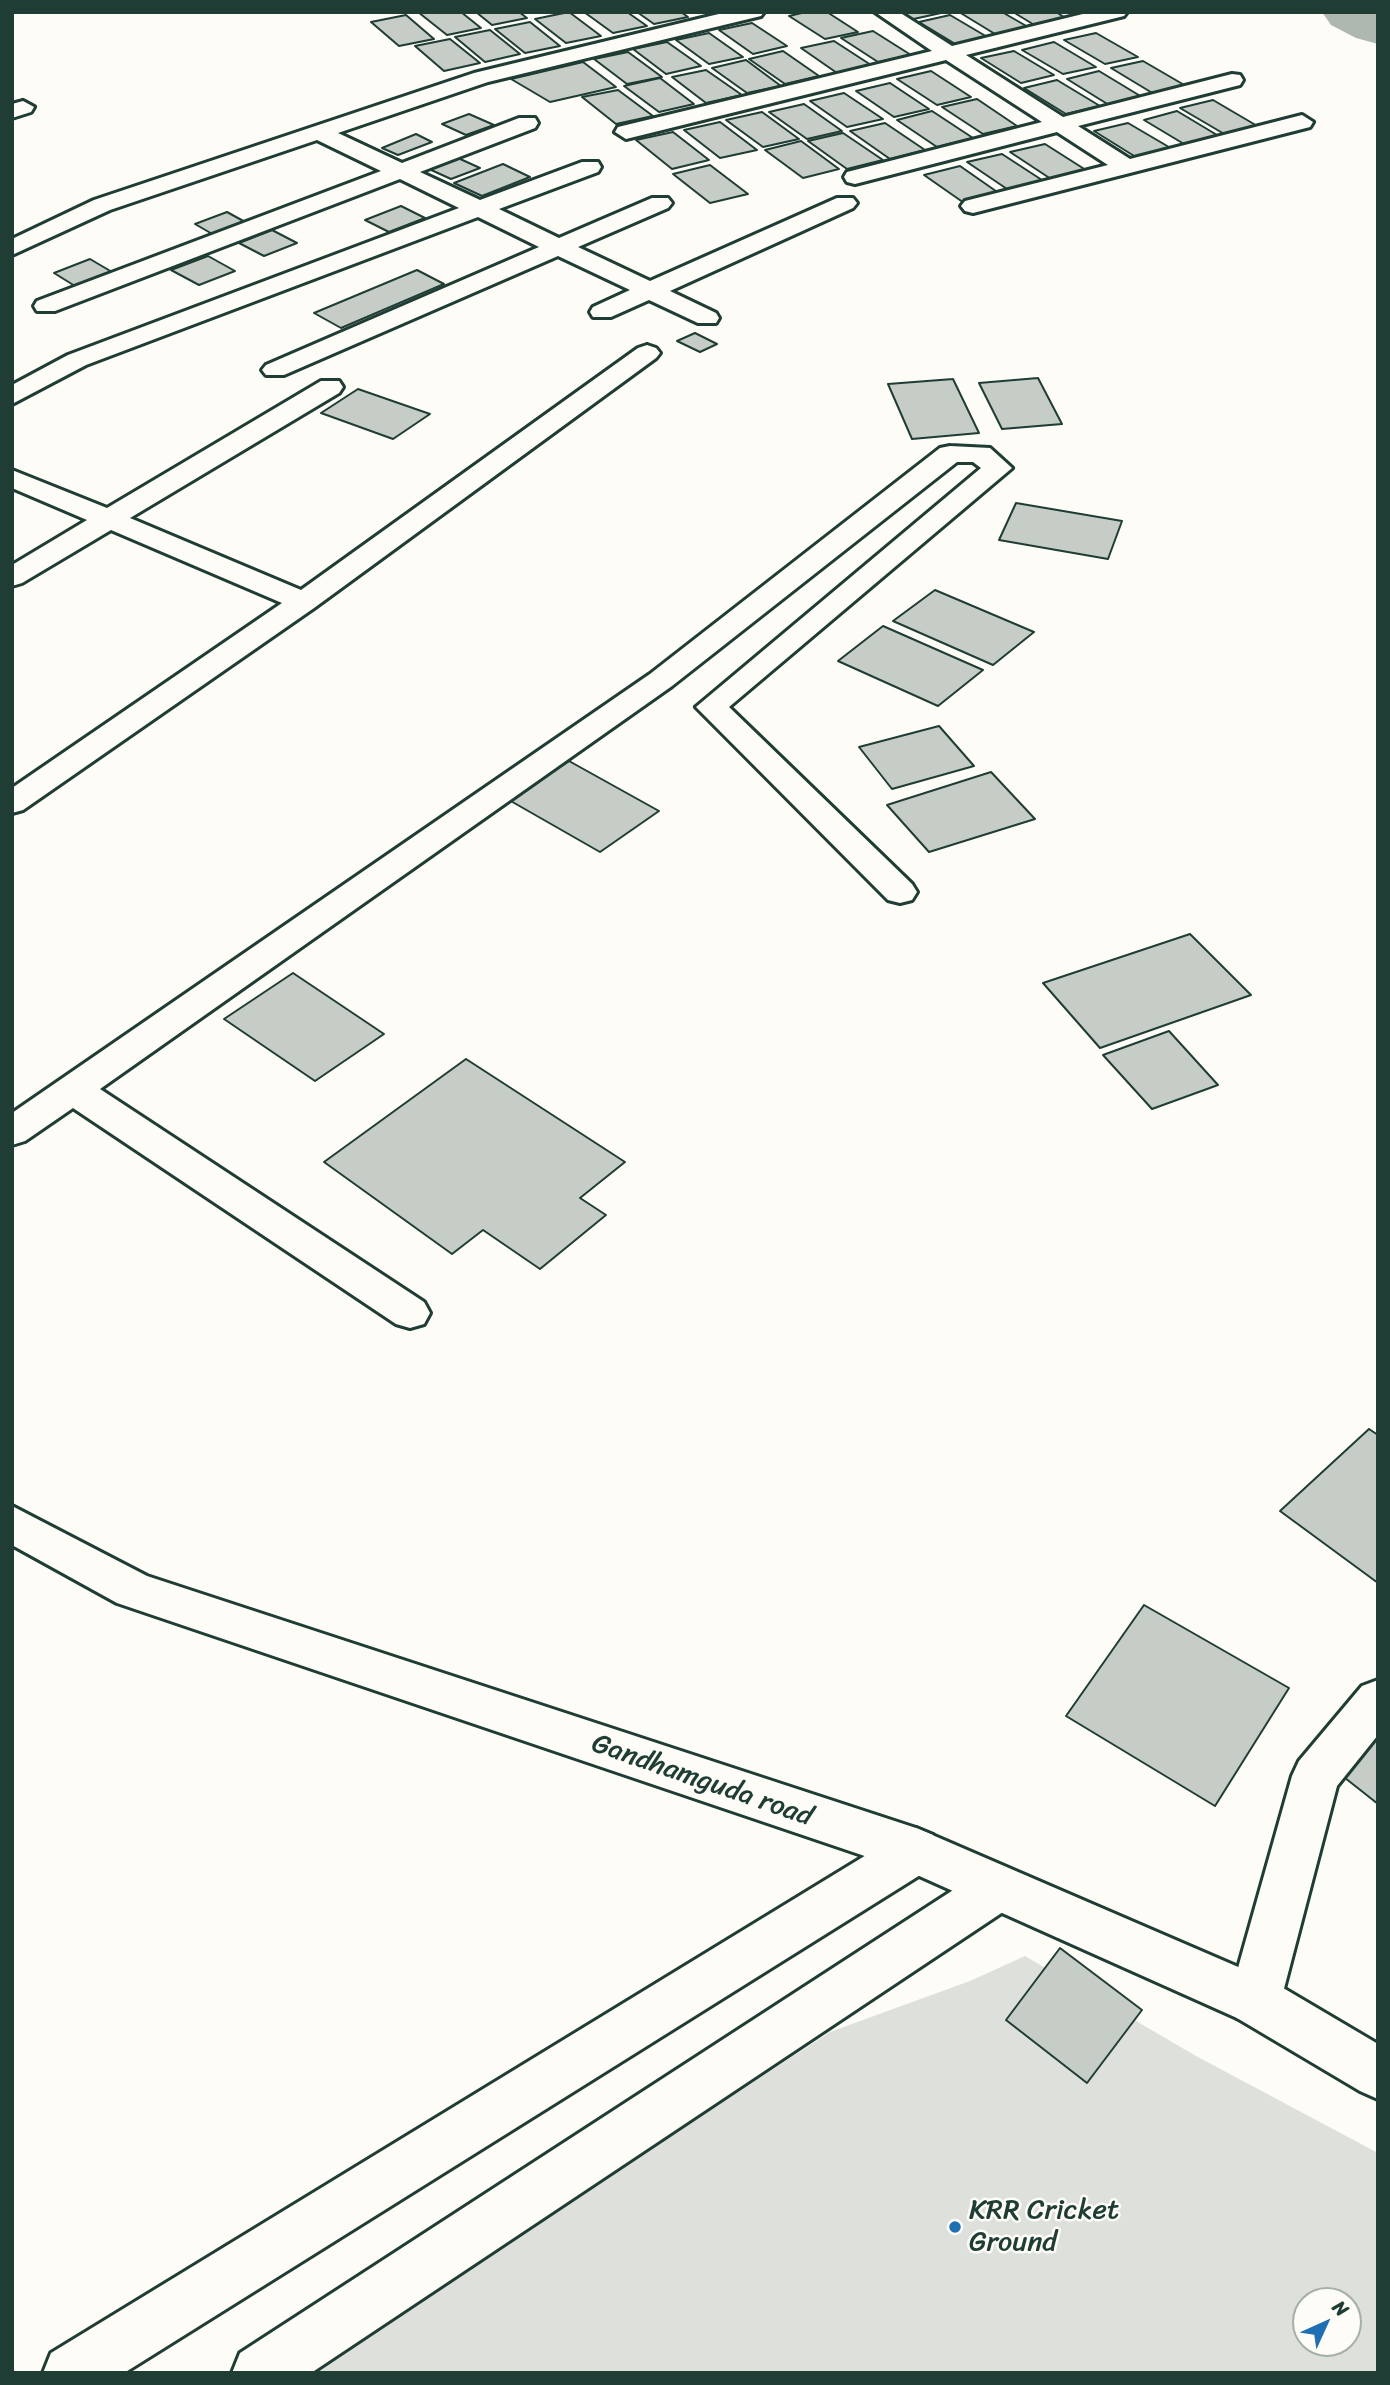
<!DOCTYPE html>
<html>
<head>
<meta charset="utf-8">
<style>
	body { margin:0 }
	#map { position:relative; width:1390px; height:2385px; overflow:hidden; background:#fdfcf7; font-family:Sriracha,sans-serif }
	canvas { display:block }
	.frame { position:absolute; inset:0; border:14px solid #1f3d34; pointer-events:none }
	.north { position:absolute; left:1292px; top:2287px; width:70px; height:70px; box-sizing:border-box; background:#fdfcf7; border:2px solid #a4b0a9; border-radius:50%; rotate:45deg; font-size:19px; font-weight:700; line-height:28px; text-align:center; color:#1f3d34 }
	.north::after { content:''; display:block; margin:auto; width:24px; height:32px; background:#1f6fb2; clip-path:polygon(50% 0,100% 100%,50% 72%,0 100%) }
</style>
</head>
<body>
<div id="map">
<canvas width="1390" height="2385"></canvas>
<div class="frame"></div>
<div class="north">N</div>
</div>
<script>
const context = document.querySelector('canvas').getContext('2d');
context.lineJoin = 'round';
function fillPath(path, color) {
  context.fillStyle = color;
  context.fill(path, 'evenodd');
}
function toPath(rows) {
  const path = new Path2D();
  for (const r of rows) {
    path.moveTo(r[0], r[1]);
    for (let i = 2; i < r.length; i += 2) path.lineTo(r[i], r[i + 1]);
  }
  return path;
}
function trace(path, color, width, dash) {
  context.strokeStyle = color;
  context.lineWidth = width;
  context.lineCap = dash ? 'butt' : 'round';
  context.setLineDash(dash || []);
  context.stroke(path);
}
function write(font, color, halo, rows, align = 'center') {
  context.font = font + ' Sriracha,sans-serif';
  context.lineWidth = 5;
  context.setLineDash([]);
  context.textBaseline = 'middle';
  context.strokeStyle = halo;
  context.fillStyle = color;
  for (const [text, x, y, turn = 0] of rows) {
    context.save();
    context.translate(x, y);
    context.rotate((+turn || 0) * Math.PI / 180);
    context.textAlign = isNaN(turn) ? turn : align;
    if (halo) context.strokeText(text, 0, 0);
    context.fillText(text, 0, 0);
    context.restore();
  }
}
const green = toPath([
	[1025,1956,1196,2056,1378,2153,1378,2373,309,2373,830,2032,970,1981],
	[1306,2301,1348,2301,1348,2343,1306,2343]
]);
const river = toPath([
	[1322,12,1378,12,1378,44,1356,38,1331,25,1322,12]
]);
const building = toPath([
	[418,12,461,12,481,28,447,35,418,12],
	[476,12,519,12,527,18,492,25,476,12],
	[569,12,601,36,566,43,535,19,569,12],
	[584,12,627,12,647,26,613,33,584,12],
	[637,12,681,12,688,17,654,24,637,12],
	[806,12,827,12,858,32,825,39,789,16,806,12],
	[896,12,940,12,941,13,909,20,896,12],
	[959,12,1002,12,1028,27,995,34,959,12],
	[1013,12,1056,12,1067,19,1036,26,1013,12],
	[406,15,434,39,399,46,371,22,406,15],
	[950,15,989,38,957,45,919,22,950,15],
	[530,22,560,46,525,53,495,29,530,22],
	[752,23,787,46,753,54,719,30,752,23],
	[490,30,520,54,485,62,455,37,490,30],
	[873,31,911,55,878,62,841,38,873,31],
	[709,33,743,57,709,64,676,40,709,33],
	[1096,33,1138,57,1105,64,1064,40,1096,33],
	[450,39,480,63,444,71,415,46,450,39],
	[834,41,871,65,837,73,801,48,834,41],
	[667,42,701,66,666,74,633,49,667,42],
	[1054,42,1096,67,1063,74,1022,50,1054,42],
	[783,51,819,76,785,84,749,59,783,51],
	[1014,51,1054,75,1021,83,981,58,1014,51],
	[628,52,662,77,627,84,594,59,628,52],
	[746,60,781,86,747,93,712,68,746,60],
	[1143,61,1186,86,1154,94,1111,68,1143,61],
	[583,62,616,87,550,102,511,79,583,62],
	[706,70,742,95,706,103,672,77,706,70],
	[931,71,971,97,937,105,897,79,931,71],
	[1099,71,1142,97,1109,105,1067,79,1099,71],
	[660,78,694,104,659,112,624,86,660,78],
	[1057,80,1100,106,1066,114,1024,88,1057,80],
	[890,83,929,109,894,117,856,91,890,83],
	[618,90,653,116,616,124,582,97,618,90],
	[844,93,883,119,847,127,810,101,844,93],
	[977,99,1017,126,983,134,942,107,977,99],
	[1213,100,1259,127,1226,135,1180,108,1213,100],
	[804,104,842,131,807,139,769,112,804,104],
	[932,111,973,138,937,147,897,120,932,111],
	[1177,111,1222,138,1189,147,1144,120,1177,111],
	[762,112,799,139,763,147,726,120,762,112],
	[469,114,494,125,466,135,442,124,469,114],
	[720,122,757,150,720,158,684,130,720,122],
	[885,123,925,150,890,159,850,131,885,123],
	[1128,123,1174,150,1139,159,1094,131,1128,123],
	[673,132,709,160,672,169,636,140,673,132],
	[843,133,883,160,847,169,808,141,843,133],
	[416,134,432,142,398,155,382,148,416,134],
	[801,141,839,169,803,178,765,150,801,141],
	[1045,144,1089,172,1054,181,1010,152,1045,144],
	[1002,154,1045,182,1010,191,967,162,1002,154],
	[458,158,480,168,451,179,429,169,458,158],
	[503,164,530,177,482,196,454,183,503,164],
	[710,165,748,194,710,203,673,174,710,165],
	[960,166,1003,196,967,205,924,175,960,166],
	[401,206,425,218,389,232,365,220,401,206],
	[227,212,247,223,214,235,195,224,227,212],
	[272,230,297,243,264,256,239,243,272,230],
	[208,256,235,271,199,285,171,270,208,256],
	[90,259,112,272,75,286,54,273,90,259],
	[417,270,444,284,341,328,314,313,417,270],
	[695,333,717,344,700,352,677,341,695,333],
	[1038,378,1062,424,1002,429,979,383,1038,378],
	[953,379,979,433,912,439,888,384,953,379],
	[358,389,430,414,393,439,321,413,358,389],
	[1016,503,1122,521,1108,559,999,540,1016,503],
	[935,590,1034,632,993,665,893,621,935,590],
	[883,626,983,670,938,706,838,661,883,626],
	[939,726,974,766,892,789,859,747,939,726],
	[569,761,659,811,600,852,509,800,569,761],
	[991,772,1035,819,929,852,887,805,991,772],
	[1190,934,1251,995,1100,1048,1043,983,1190,934],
	[293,973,384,1034,315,1081,224,1019,293,973],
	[1169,1031,1218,1085,1152,1109,1103,1055,1169,1031],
	[466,1059,625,1162,580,1198,606,1215,540,1269,483,1230,452,1254,324,1162,466,1059],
	[1369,1429,1378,1435,1378,1583,1280,1511,1369,1429],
	[1144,1605,1289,1688,1215,1806,1066,1716,1144,1605],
	[1378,1733,1378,1804,1340,1774,1378,1733],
	[1060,1948,1142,2010,1087,2083,1006,2020,1060,1948]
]);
const minor = toPath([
	[727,12,764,12,761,16,488,82,338,133,402,163,519,118,535,118,538,123,535,128,420,172,480,200,582,162,598,162,601,167,598,172,499,209,559,238,652,198,668,198,672,203,668,208,578,247,650,281,837,198,853,198,857,203,853,208,670,291,716,313,719,318,716,323,698,323,649,300,611,317,593,317,590,312,593,307,630,290,558,256,284,375,266,375,262,370,266,365,539,247,478,217,86,365,12,404,12,385,68,355,459,208,400,179,55,311,37,311,34,306,37,301,381,171,317,140,110,210,12,255,12,239,94,200,474,73,727,12],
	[875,12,899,12,952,46,1091,12,1127,12,1124,16,966,55,1063,117,1232,74,1240,75,1243,80,1240,85,1078,126,1130,159,1302,115,1313,122,1310,127,973,213,965,211,961,206,965,201,1108,165,1057,132,855,184,847,182,844,177,847,172,1042,122,946,60,626,139,615,132,618,127,932,51,875,12],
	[23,101,34,107,31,112,12,118,12,104,23,101],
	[647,345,656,348,660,353,656,358,314,608,23,810,12,813,12,788,282,603,111,530,22,583,12,586,12,565,87,520,12,488,12,470,107,508,321,381,339,381,343,387,339,393,130,518,301,590,638,348,647,345],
	[950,446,990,448,1012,468,729,707,912,884,917,892,912,900,900,903,888,900,696,707,981,468,973,462,957,462,672,686,100,1089,424,1302,430,1313,424,1324,410,1328,396,1324,73,1108,25,1141,12,1145,12,1113,650,674,940,448,950,446],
	[1378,1680,1378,1735,1337,1786,1281,2000,1273,2018,1255,2025,1237,2018,1229,2000,1292,1776,1299,1761,1362,1686,1378,1680],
	[916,1828,933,1835,940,1851,933,1867,124,2373,43,2373,51,2353,899,1835,916,1828],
	[998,1865,1015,1872,1023,1888,1015,1904,311,2373,232,2373,240,2353,981,1872,998,1865]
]);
const tertiary = toPath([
	[12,1506,147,1576,916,1828,1273,1982,1378,2044,1378,2099,1360,2091,1237,2018,906,1870,117,1603,12,1545,12,1506]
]);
const markers = [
	[955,2227,7,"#1f6fb2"]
];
const nearStreetnames = [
	["Gandhamguda road",702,1781,19]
];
const nearPoinames = [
	["KRR Cricket",969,2211],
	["Ground",969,2243]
];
fillPath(green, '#dde0db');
fillPath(river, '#aeb8b1');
fillPath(building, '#c6cdc7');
trace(building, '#1f3d34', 2);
trace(minor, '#1f3d34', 6);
trace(tertiary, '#1f3d34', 6);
fillPath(minor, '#fdfcf7');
fillPath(tertiary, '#fdfcf7');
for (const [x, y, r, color] of markers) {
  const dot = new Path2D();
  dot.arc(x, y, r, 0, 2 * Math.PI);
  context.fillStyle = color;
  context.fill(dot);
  trace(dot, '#fdfcf7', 2.5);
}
write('28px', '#1f3d34', '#fdfcf7', nearStreetnames);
write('28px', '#1f3d34', '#fdfcf7', nearPoinames, 'left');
</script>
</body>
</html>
